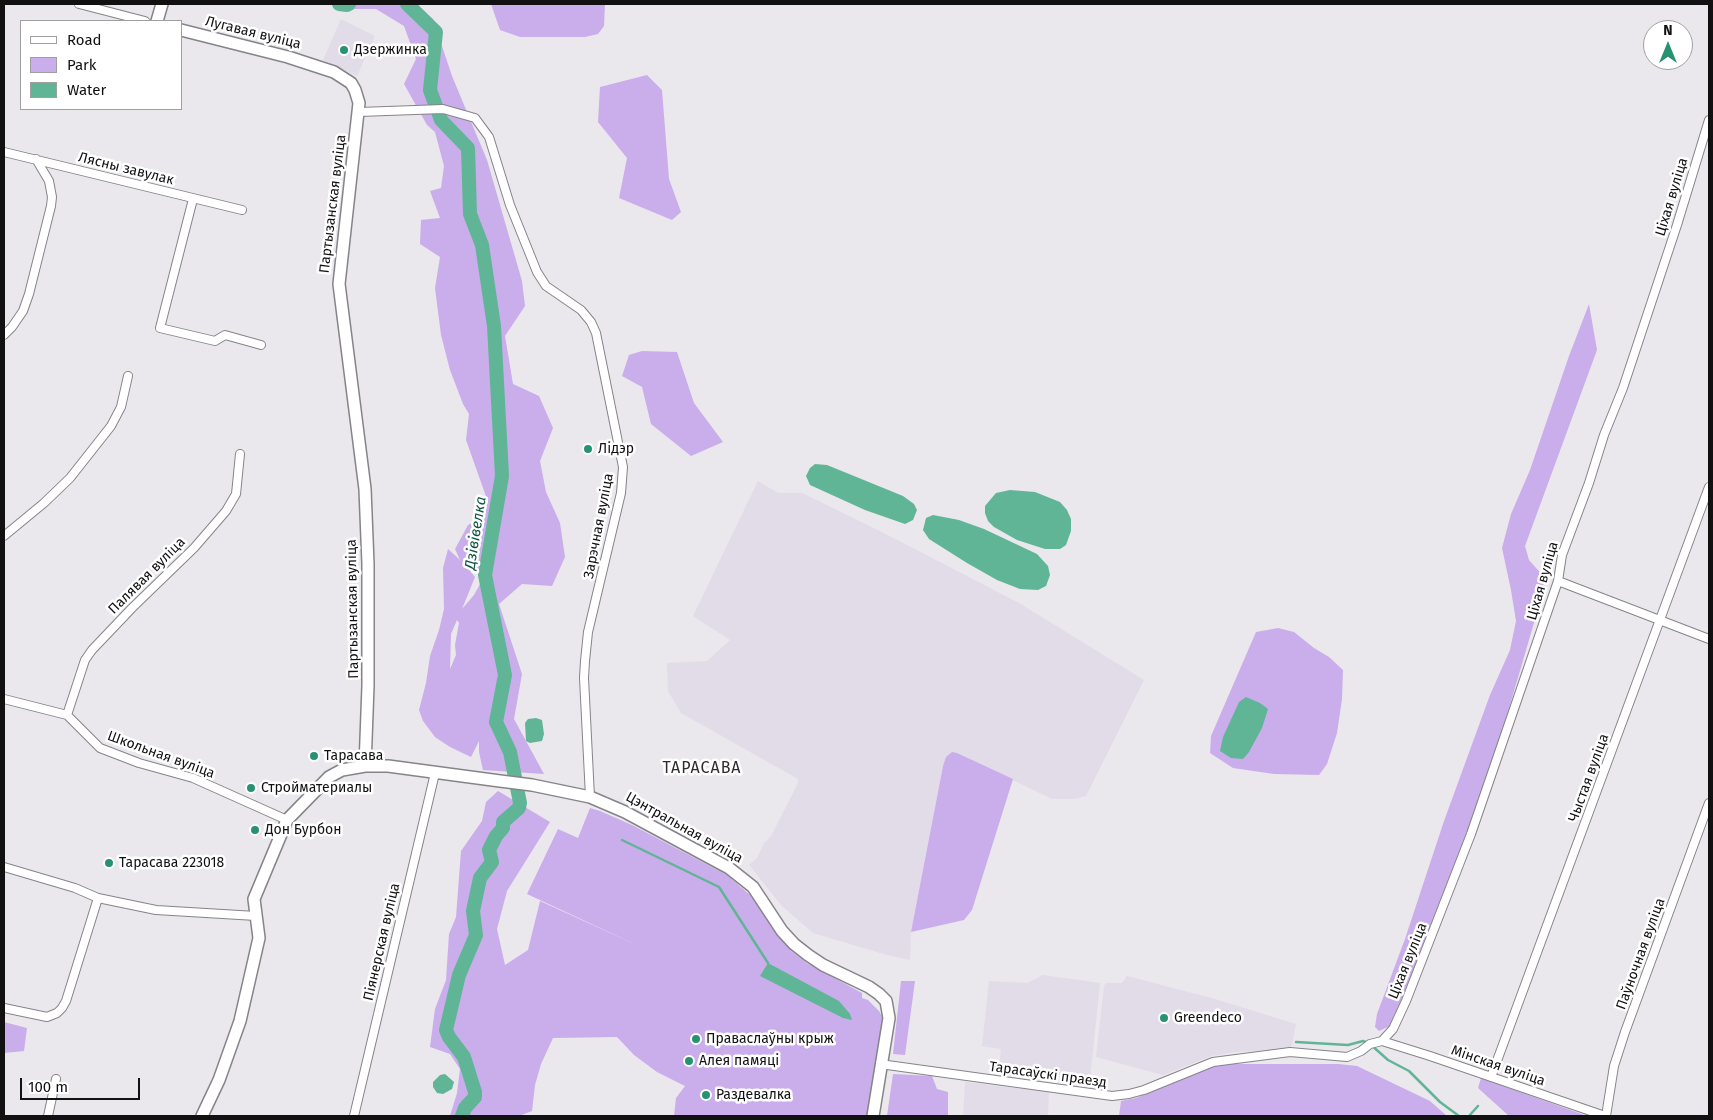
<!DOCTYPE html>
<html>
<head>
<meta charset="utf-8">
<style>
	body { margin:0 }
	#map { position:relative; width:1713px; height:1120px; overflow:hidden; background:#eae7ed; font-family:"Fira Sans",sans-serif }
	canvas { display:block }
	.frame { position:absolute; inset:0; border:5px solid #111112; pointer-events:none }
	.legend { position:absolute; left:20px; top:20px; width:162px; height:90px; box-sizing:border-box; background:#fff; border:1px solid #a0a0a0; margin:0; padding:6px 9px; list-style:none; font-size:15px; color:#111112 }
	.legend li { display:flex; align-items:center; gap:10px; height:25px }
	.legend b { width:25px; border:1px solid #a0a0a0 }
	.north { position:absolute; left:1643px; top:20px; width:50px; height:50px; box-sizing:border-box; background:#fff; border:1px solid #a0a0a0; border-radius:50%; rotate:0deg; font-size:14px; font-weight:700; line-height:20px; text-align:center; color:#111112 }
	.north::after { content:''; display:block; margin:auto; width:18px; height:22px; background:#279271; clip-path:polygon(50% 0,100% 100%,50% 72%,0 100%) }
	.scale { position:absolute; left:20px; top:1078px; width:120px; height:22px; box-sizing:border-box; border:2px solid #111112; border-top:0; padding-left:6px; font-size:15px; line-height:18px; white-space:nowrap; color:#111112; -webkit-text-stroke:4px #fff; paint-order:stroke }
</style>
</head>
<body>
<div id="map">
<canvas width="1713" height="1120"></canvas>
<div class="frame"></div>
<ul class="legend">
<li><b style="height:6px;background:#fff"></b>Road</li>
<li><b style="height:14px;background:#caadeb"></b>Park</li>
<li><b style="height:14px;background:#60b596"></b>Water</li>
</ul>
<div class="north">N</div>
<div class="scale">100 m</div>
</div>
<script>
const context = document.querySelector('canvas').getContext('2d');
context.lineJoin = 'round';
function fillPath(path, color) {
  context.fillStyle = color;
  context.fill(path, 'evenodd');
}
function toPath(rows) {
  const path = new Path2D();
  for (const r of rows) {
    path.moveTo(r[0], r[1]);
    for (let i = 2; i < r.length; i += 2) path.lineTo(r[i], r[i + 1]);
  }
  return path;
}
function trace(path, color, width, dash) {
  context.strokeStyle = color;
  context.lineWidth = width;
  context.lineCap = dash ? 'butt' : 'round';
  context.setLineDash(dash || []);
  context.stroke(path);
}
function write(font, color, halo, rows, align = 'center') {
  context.font = font + ' "Fira Sans",sans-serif';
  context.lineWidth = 5;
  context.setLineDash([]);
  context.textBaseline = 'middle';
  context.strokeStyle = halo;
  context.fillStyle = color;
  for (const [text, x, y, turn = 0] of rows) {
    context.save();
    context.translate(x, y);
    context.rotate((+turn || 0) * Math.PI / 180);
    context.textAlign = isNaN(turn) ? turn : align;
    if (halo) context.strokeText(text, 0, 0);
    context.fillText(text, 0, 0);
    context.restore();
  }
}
const built = toPath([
	[341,19,375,36,357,76,323,60],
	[758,481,778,493,802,493,882,532,1019,603,1144,680,1086,796,1074,799,1052,799,957,753,943,766,911,932,910,960,887,955,813,933,781,905,749,865,757,858,764,843,771,836,798,783,798,779,681,713,668,691,667,663,707,661,730,640,693,616],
	[1043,975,1100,983,1090,1079,999,1067,1001,1049,982,1046,989,981,1027,983],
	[1127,976,1215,999,1296,1024,1291,1049,1235,1052,1212,1056,1163,1075,1096,1057,1104,986,1106,983,1122,983],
	[965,1082,1049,1092,1048,1116,963,1116]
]);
const green = toPath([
	[346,4,417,4,433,19,452,76,487,160,522,281,525,306,505,336,513,384,539,396,553,428,540,461,546,492,560,523,565,557,552,586,522,584,499,604,522,674,514,719,544,774,483,770,479,752,479,741,471,757,450,747,435,737,423,721,419,710,426,683,430,656,439,630,444,609,443,568,448,549,460,560,455,549,468,525,481,518,488,502,466,440,469,414,463,404,450,370,441,335,435,288,440,257,420,244,421,220,440,218,430,191,441,188,444,166,435,132,427,125,404,84,416,59,404,26,376,9,355,9],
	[466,566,485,575,474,595,462,609,475,577],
	[457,620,459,623,455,645,456,655,450,669,451,634],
	[491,4,605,4,604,26,598,34,585,37,520,37,500,30],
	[647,75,662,90,669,179,681,212,672,220,619,198,627,158,598,122,600,87],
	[1589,304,1597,350,1525,546,1529,560,1544,577,1543,592,1486,787,1402,1003,1390,1026,1379,1031,1375,1027,1377,1014,1405,939,1444,821,1490,695,1510,650,1516,621,1511,590,1502,548,1511,514,1530,470,1569,356],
	[642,351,677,352,694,403,723,442,691,456,651,424,642,387,622,376,629,355],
	[1278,628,1294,632,1314,648,1329,657,1343,670,1342,699,1337,733,1327,764,1319,775,1274,774,1233,768,1210,753,1211,736,1256,632],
	[952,752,957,753,1013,779,972,910,964,920,911,932,943,766,946,757],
	[498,791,550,822,507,891,497,929,505,965,528,950,540,901,641,947,527,894,558,829,578,838,590,808,600,811,632,825,727,875,750,895,791,951,807,963,862,993,862,998,868,1000,879,1011,883,1018,882,1031,870,1116,661,1116,661,1115,674,1116,676,1098,685,1086,657,1072,634,1055,617,1037,553,1038,541,1064,535,1085,532,1111,519,1116,450,1116,457,1093,460,1069,450,1054,430,1047,435,1009,446,980,449,934,456,917,461,851,482,821,486,802],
	[901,981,915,981,905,1055,893,1054],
	[4,1022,27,1028,24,1051,4,1053],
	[1219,1064,1338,1064,1357,1066,1430,1101,1447,1116,1119,1116,1121,1101,1136,1098],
	[893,1074,932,1076,937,1089,948,1092,948,1116,887,1116],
	[1481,1078,1587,1116,1509,1116,1478,1088]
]);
const water = toPath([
	[815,464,827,465,903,496,914,504,917,510,913,520,905,524,865,510,810,485,806,476,810,468],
	[1010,490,1035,492,1060,502,1067,510,1071,519,1071,531,1066,545,1060,549,1045,549,1017,540,994,527,988,521,985,513,985,506,996,493],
	[933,515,959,520,984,529,1037,554,1048,566,1050,575,1046,586,1038,590,1020,589,997,580,967,563,929,539,923,530,926,518],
	[1246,697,1260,703,1268,709,1262,728,1249,752,1243,759,1231,758,1220,751,1223,737,1239,702],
	[536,718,542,720,544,734,542,741,530,743,526,741,525,723,528,719],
	[768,963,839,1001,850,1014,852,1020,843,1018,760,976],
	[445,1074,454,1082,452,1089,443,1094,437,1093,433,1087,433,1082,440,1075]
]);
const stream = toPath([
	[622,840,719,887,768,963],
	[1296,1042,1348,1045,1363,1041,1370,1044,1388,1060,1409,1071,1440,1102,1459,1116],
	[1469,1116,1478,1106]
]);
const river = toPath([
	[339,4,347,5,349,4],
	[407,4,436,32,430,90,441,120,468,148,470,214,482,245,494,326,502,476,485,575,505,675,496,722,510,752,520,803,519,808,503,822,503,828,496,836,489,850,492,862,480,878,473,911,476,935,459,975,446,1030,449,1037,464,1057,475,1092,475,1097,465,1108,462,1116]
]);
const street = toPath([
	[79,4,145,21],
	[359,112,443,109,475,118,489,137,510,205,537,272,546,286,581,310,591,322,596,333,623,467,621,493,588,632,585,661,584,678,590,797],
	[4,152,242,210],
	[193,199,160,328,215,341,225,335,261,345],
	[4,335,12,327,23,311,29,294,51,206,52,197,49,181,36,159],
	[4,536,44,503,70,478,111,426,121,407,128,376],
	[1558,581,1709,639],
	[4,699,67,715,100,748,139,763,193,778,287,820],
	[67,715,85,660,92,650,132,608,194,548,226,511,236,494,240,454],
	[4,867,75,888,98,898,156,910,256,916],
	[4,1008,47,1017,57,1013,62,1008,66,1001,98,898],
	[1382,1041,1393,1029,1406,1001,1471,834,1558,581,1562,555,1589,483,1604,435,1623,388,1677,225,1709,120],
	[1382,1041,1430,1056,1605,1116],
	[880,1064,1112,1096,1129,1094,1144,1090,1213,1062,1290,1052,1347,1057,1361,1051,1370,1044,1382,1041],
	[1491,1077,1709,487],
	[48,1116,56,1079],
	[354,1116,435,773],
	[1606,1116,1614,1066,1625,1032,1709,803]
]);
const secondary = toPath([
	[157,21,162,4],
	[181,30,288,57,334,72,351,83,355,90,359,103,339,284,365,489,368,564,368,686,365,766],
	[202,1116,219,1080,240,1021,259,938,254,899,287,820,329,777,342,770,365,766,388,766,500,781,532,785,590,797,625,812,729,868,753,887,782,931,794,944,808,955,823,965,869,987,879,994,886,1001,889,1018,873,1116]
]);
const markers = [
	[344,50,5,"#279271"],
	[588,449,5,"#279271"],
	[314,756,5,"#279271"],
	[251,788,5,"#279271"],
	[255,830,5,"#279271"],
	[109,863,5,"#279271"],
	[1164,1018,5,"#279271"],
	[696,1039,5,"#279271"],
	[689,1061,5,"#279271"],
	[706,1095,5,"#279271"]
];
const streetNames = [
	["Лугавая вуліца",253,33,14],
	["Лясны завулак",126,169,14],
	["Ціхая вуліца",1672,197,-73],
	["Партызанская вуліца",333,204,-83],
	["Зарэчная вуліца",599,526,-79],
	["Палявая вуліца",147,576,-45],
	["Ціхая вуліца",1543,581,-74],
	["Партызанская вуліца",353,609,-91],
	["Школьная вуліца",161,755,20],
	["Чыстая вуліца",1589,778,-70],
	["Цэнтральная вуліца",684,828,29],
	["Піянерская вуліца",382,942,-77],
	["Паўночная вуліца",1641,954,-70],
	["Ціхая вуліца",1408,961,-68],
	["Мінская вуліца",1498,1066,19],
	["Тарасаўскі праезд",1048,1075,8]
];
const poiNames = [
	["Дзержинка",354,50],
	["Лідэр",598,449],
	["Тарасава",324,756],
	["Стройматериалы",261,788],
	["Дон Бурбон",265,830],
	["Тарасава 223018",119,863],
	["Greendeco",1174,1018],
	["Праваслаўны крыж",706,1039],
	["Алея памяці",699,1061],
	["Раздевалка",716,1095]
];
const waterNames = [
	["Дзівівелка",476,533,-81]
];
const quarterNames = [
	["ТАРАСАВА",702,769]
];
fillPath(built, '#e2dce9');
fillPath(green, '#caadeb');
fillPath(water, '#60b596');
trace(stream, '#60b596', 2.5);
trace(river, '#60b596', 14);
trace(street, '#868489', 10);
trace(secondary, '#868489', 14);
trace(street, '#fff', 8);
trace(secondary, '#fff', 11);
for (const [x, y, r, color] of markers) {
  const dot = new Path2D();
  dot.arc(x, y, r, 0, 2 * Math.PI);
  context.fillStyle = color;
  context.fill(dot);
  trace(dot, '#fff', 2);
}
write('14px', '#111112', '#fff', streetNames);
write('14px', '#111112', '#fff', poiNames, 'left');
write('italic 15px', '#0c543f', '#fff', waterNames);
context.letterSpacing = '1px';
write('16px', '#2e2c30', '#fff', quarterNames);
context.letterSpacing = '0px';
</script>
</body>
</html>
